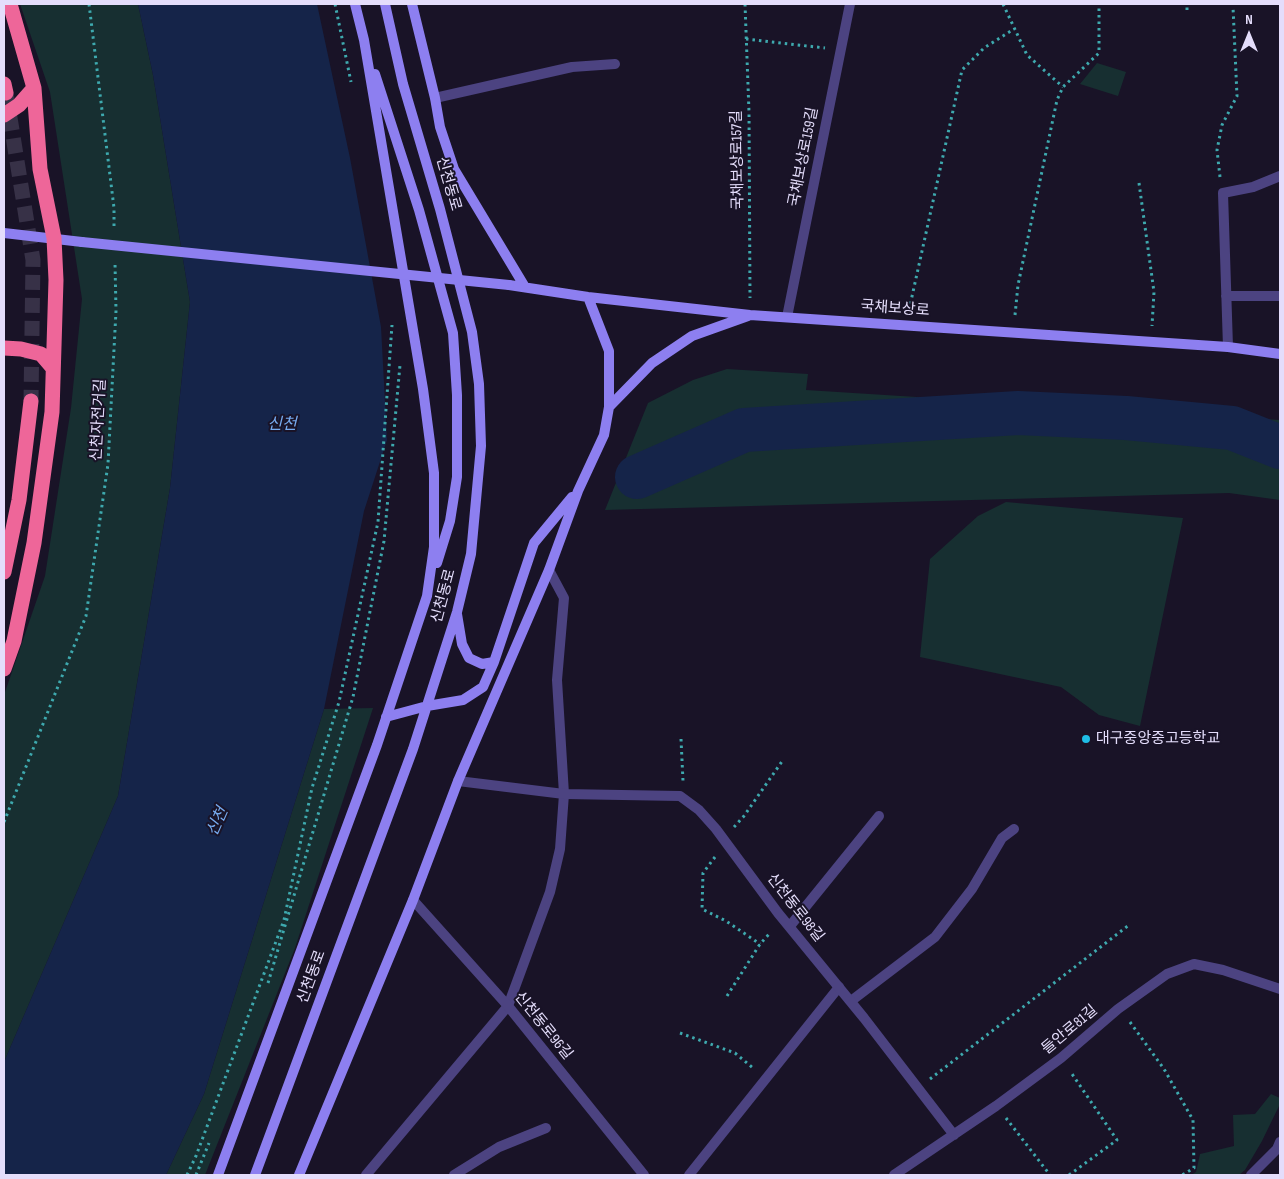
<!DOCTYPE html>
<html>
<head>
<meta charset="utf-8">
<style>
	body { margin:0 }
	#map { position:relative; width:1284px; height:1179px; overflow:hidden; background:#191327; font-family:"Sofia Sans Condensed",sans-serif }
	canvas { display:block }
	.frame { position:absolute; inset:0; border:5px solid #e4ddfb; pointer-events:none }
	.north { position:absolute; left:1224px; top:10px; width:50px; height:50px; -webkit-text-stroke:4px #191327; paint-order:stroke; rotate:0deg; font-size:14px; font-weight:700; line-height:20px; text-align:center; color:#e4ddfb }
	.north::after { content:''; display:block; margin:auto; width:18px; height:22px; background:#e4ddfb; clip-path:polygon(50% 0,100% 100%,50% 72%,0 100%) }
</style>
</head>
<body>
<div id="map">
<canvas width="1284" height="1179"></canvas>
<div class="frame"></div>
<div class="north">N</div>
</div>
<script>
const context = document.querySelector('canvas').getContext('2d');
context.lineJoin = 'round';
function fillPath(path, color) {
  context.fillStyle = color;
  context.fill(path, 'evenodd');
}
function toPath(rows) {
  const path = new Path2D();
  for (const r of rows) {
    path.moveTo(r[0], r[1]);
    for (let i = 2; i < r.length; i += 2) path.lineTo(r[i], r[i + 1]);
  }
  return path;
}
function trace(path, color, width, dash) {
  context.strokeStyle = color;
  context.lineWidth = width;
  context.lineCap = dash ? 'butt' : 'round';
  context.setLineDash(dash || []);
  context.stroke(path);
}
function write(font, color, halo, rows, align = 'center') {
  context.font = font + ' "Sofia Sans Condensed","Noto Sans KR",sans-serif';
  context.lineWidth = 4;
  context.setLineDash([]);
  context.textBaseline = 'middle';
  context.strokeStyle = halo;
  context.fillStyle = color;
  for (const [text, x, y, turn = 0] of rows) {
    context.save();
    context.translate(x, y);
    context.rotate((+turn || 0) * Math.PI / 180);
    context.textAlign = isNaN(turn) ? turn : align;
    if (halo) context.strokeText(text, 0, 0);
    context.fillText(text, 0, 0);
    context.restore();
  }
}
const green = toPath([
	[20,4,138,4,153,75,190,302,170,488,118,796,4,1062,4,695,45,576,71,408,82,299,50,92],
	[1097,63,1126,72,1118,96,1080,84],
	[727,369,808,374,806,390,1280,420,1280,500,1229,493,605,510,648,403,693,380],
	[1006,502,1183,518,1140,726,1099,715,1061,687,920,657,930,559,978,516],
	[373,708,295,948,205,1175,166,1175,204,1094,324,709],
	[1271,1094,1280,1098,1280,1104,1262,1141,1245,1170,1239,1175,1191,1175,1196,1172,1200,1154,1234,1146,1233,1115,1255,1114]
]);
const water = toPath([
	[138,4,317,4,350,158,381,327,387,440,364,511,324,709,204,1094,166,1175,4,1175,4,1062,118,796,170,488,190,302,153,75]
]);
const river = toPath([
	[637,477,744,430,1018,413,1126,418,1232,428,1280,447]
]);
const highwayTunnel = toPath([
	[6,93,33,260,31,401]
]);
const path = toPath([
	[89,4,114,208,114,229],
	[335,4,351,82],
	[745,4,749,112,750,298],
	[1003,4,1027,55,1063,87],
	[1187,10,1187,4],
	[746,39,825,48],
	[1220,177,1217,150,1222,125,1237,96,1233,7],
	[1139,183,1154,292,1152,326],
	[909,310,962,70,984,48,1014,29],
	[1015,315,1018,285,1057,100,1063,87,1099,53,1099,4],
	[681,739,683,781],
	[4,822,86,616,108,464,116,311,115,263],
	[734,827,744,816,783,760],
	[715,857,703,873,702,909,726,921,760,944],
	[268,983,353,697,384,541,400,365],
	[727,996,760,944,771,932],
	[1130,1022,1164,1069,1193,1120,1194,1168,1182,1175],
	[680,1033,735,1053,753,1068],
	[930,1079,1129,925],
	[1006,1118,1050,1175],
	[187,1175,196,1156,284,920,312,788,339,702,378,522,392,325],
	[196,1175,209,1143],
	[1069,1175,1117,1140,1070,1071]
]);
const lane = toPath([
	[435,98,572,67,615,64],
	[1226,296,1280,296],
	[1228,347,1223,193,1253,187,1280,176],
	[790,926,879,816],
	[851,1001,935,937,972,889,1002,838,1014,829],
	[366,1175,508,1006,550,892,560,849,564,794,557,680,564,598,549,570],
	[454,1175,499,1147,546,1128],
	[689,1175,839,987]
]);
const street = toPath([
	[787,317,850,4],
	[458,781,564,794,680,796,699,810,716,829,778,913,864,1018,954,1135],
	[413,900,508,1006,644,1175],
	[894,1175,996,1106,1061,1058,1118,1009,1167,974,1194,964,1223,970,1280,989],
	[1251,1175,1277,1149,1280,1142]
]);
const secondary = toPath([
	[412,4,435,98,440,127,454,169,525,287],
	[375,74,419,210,453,333,457,395,457,477,450,521,437,563],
	[4,233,82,242],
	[509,285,588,297,750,315,1228,347,1280,354],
	[609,407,652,363,692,336,748,316],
	[457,614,462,644,469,658,482,664,494,662,534,543,572,497],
	[386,717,427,706,463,700,483,687,494,662],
	[218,1175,377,745,427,596,434,547,434,473,423,389,364,40,355,4],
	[255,1175,413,749,457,612,471,554,481,446,479,384,472,332,440,209,403,84,385,4],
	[299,1175,413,900,458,781,549,570,578,491,604,435,609,407,609,351,588,297]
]);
const highway = toPath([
	[4,84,6,93],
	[4,115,19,105,34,88],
	[4,348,21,349,41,354,53,368],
	[4,572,19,500,31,401],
	[4,669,14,641,34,543,52,412,56,280,54,238,40,169,34,88,10,4]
]);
const secondaryBridge = toPath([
	[82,242,509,285]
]);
const markers = [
	[1086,739,5,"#1fbde6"]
];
const streetNames = [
	["국채보상로159길",804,157,-79],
	["국채보상로157길",738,160,-91],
	["신천동로",448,184,74],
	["국채보상로",895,309,4],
	["신천자전거길",99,420,-87],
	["신천동로",444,596,-75],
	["신천동로98길",795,908,52],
	["신천동로",312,977,-70],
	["신천동로96길",543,1026,51],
	["들안로81길",1070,1030,-40]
];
const poiNames = [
	["대구중앙중고등학교",1096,739]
];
const waterNames = [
	["신천",282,425],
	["신천",218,822,-66]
];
fillPath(green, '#172f31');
fillPath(water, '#152449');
trace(river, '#152449', 44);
trace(highwayTunnel, '#373147', 15, [15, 8]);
trace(path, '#3ea9ae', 3, [2.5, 4]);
trace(lane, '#4c4381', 10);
trace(street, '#4c4381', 10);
trace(secondary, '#8d7ff0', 10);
trace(highway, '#e69', 15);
trace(secondaryBridge, '#8d7ff0', 10);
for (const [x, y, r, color] of markers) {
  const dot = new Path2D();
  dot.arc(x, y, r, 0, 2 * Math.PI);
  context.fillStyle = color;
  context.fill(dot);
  trace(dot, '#191327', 2);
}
write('15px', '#e4ddfb', '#191327', streetNames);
write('15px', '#e4ddfb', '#191327', poiNames, 'left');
write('italic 16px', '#77abf0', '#191327', waterNames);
</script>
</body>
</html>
